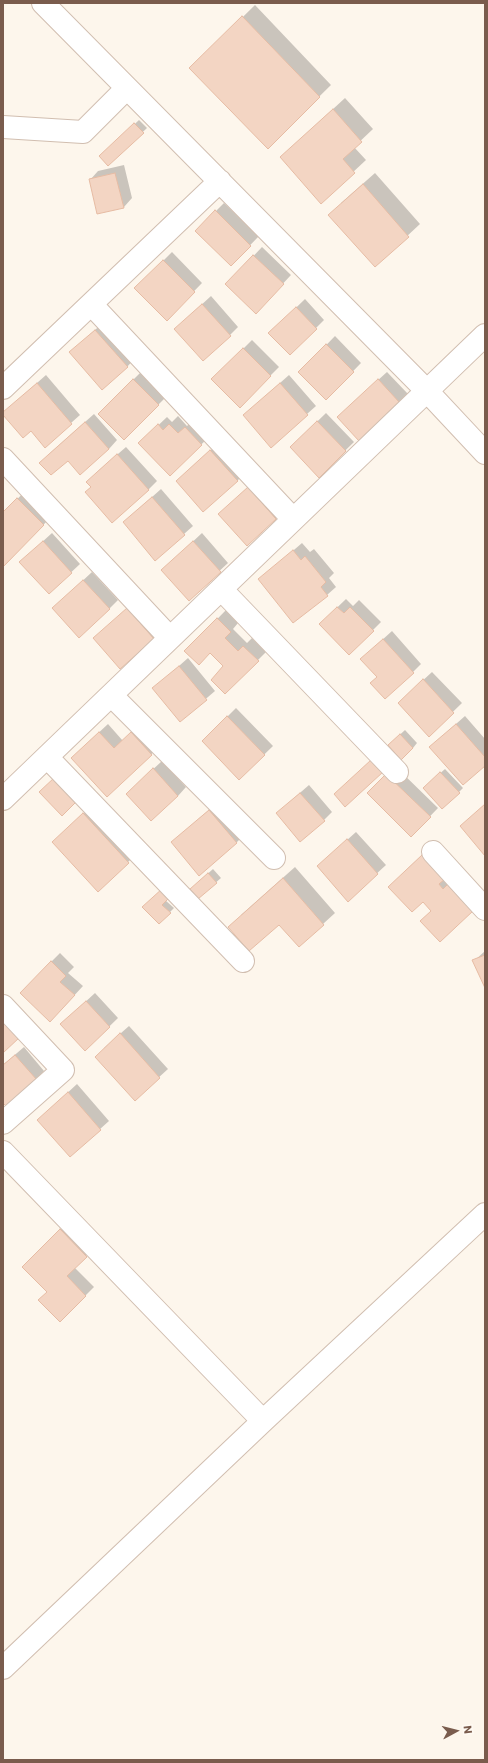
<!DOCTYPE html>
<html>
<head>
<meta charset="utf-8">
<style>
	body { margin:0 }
	#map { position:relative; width:488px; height:1763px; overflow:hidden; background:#fdf6ec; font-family:Poppins,sans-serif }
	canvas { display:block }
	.frame { position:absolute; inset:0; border:4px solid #7a5c4d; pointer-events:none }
	.north { position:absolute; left:436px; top:1711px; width:40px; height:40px; -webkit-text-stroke:3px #fffaf3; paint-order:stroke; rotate:83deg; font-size:11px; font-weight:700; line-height:16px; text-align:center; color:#7a5c4d }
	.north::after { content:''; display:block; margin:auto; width:14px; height:18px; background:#7a5c4d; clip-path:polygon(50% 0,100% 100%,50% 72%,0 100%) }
</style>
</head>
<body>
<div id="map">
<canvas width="488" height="1763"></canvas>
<div class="frame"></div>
<div class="north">N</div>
</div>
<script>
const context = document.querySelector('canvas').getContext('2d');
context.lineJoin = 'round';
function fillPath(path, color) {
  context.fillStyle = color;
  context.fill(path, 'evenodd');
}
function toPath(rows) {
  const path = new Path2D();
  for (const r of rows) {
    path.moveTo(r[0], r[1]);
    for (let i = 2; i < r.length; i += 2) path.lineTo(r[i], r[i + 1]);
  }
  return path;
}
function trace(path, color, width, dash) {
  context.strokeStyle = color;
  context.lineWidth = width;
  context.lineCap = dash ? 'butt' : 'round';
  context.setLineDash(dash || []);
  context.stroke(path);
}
const shadow = toPath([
	[255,5,331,85,268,147,191,68],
	[345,98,373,129,354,147,366,160,321,202,281,157],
	[139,120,147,128,108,165,101,156],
	[124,165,132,198,124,207,90,180,98,171],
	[375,173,420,224,375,266,341,203],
	[224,203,259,236,231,265,196,231],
	[262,247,291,275,264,304,227,284],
	[172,252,202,283,167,319,136,288],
	[211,296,238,327,230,335,175,329],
	[305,299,324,320,290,354,270,333],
	[104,322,135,358,127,367,79,344],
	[335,336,361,363,326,399,300,372],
	[252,340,279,367,240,406,213,379],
	[142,371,167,396,124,439,99,414],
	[387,372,408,394,399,403,347,408],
	[46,375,80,415,45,446,31,430,3,413],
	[289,375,316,406,271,446,253,407],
	[326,413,354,442,319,476,291,447],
	[94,414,117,440,109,449,49,454],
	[178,416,187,426,194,419,210,436,170,475,148,435,167,417,172,422],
	[219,443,246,472,237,481,185,473],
	[126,447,157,481,148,490,92,487,96,473],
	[256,480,284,510,275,519,220,514],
	[161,489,193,526,184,534,124,522],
	[26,490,52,516,3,566,3,514],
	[52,533,80,564,49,593,29,554],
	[202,533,228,563,189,599,171,562],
	[302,543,310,552,314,549,334,573,329,578,336,587,327,595,259,580],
	[92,572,118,600,109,609,62,600],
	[346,599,353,606,359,600,381,622,349,654,320,624],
	[136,601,162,630,120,668,94,638],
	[226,610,238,623,233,629,247,643,252,638,266,652,225,693,225,666,210,652,186,651],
	[392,631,421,664,413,672,378,677,370,651],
	[188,658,215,691,180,721,154,688],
	[432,672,462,703,429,735,407,695],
	[236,708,273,746,239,779,203,741],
	[465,716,485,739,485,764,439,739],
	[108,724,123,741,140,724,160,746,107,796,80,750],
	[405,730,417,743,413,748,393,741],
	[162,761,186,787,178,796,136,785],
	[395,766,438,808,411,836,368,793],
	[445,769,463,788,459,792,428,784],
	[309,785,332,812,324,820,286,805],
	[218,802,245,834,236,843,172,842],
	[92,806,137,854,128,862,62,834],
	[356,832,386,865,348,900,327,858],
	[434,844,455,878,432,910,401,875],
	[295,867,335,913,299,946,279,923,241,915],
	[213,869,221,878,198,898,195,885],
	[165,900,174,908,159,923,144,907],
	[485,951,485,985,474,961],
	[60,953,74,967,68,973,83,986,59,1012,51,962],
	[95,993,118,1018,85,1050,70,1016],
	[129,1026,168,1069,135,1099,104,1048],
	[24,1047,44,1071,36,1079,3,1101,3,1065],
	[77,1084,109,1121,70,1156,38,1120],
	[69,1222,94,1248,74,1267,94,1287,60,1321,48,1292,23,1267]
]);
const building = toPath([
	[242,16,320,97,268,149,189,68,242,16],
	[333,109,362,142,343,159,355,173,321,204,280,157,333,109],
	[134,123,144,133,108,166,99,156,134,123],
	[115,173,124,208,97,214,89,179,115,173],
	[363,184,409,237,375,267,328,215,363,184],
	[215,210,251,246,231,266,195,231,215,210],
	[253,255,284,284,256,314,225,284,253,255],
	[163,260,195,292,167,321,134,288,163,260],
	[202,304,231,336,203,361,174,329,202,304],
	[296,307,317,329,290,355,268,333,296,307],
	[95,330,128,367,102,390,69,352,95,330],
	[326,344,354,372,326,400,298,372,326,344],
	[243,348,271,376,240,408,211,379,243,348],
	[133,379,159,405,124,440,98,414,133,379],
	[378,379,400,403,359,441,337,417,378,379],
	[37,383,72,424,45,448,31,431,23,438,3,415,3,412,37,383],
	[280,383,308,415,271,448,243,415,280,383],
	[317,421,346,451,319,478,290,447,317,421],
	[85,422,109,449,80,475,68,461,51,475,39,463,85,422],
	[158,424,163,430,169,424,178,433,185,427,202,445,170,476,138,443,158,424],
	[210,450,238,481,203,512,176,481,210,450],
	[117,454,149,490,112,523,85,492,91,487,86,482,117,454],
	[248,487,276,519,247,546,218,514,248,487],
	[152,497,185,535,155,561,123,522,152,497],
	[17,498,44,525,3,567,3,512,17,498],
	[43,541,72,573,49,594,19,562,43,541],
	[193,541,221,572,189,601,161,570,193,541],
	[293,550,301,560,305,556,326,582,321,587,328,596,293,623,258,579,293,550],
	[83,580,110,609,79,638,52,608,83,580],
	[337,607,344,613,350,607,374,631,349,655,319,624,337,607],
	[127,608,154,639,120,669,93,638,127,608],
	[217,618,231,632,225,638,238,651,243,646,259,661,225,694,211,680,223,666,210,653,199,665,184,651,217,618],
	[383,639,414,673,385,699,370,683,377,677,360,659,383,639],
	[179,666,207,700,180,722,152,688,179,666],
	[423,679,454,713,429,737,398,703,423,679],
	[227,716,265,755,239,780,202,741,227,716],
	[456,724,485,757,485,766,463,785,429,747,456,724],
	[99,732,114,748,131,732,152,755,107,797,71,758,99,732],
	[400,734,413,748,401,760,388,745,400,734],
	[371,760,383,772,345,807,334,794,371,760],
	[153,768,178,796,151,821,126,794,153,768],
	[440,772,460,793,442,809,423,788,440,772],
	[386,774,431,817,411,837,367,793,386,774],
	[55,777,77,801,62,816,39,792,55,777],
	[300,793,325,821,300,842,276,813,300,793],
	[485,804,485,856,460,826,485,804],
	[209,810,237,843,199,876,171,842,209,810],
	[83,813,129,863,98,892,52,842,83,813],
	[347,839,378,874,348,902,317,866,347,839],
	[422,855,445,879,439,884,443,889,448,884,473,911,440,942,420,921,431,911,423,902,412,912,388,887,422,855],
	[208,873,217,883,198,899,190,889,208,873],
	[283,878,324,925,299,947,279,925,249,951,228,927,283,878],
	[163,888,171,896,162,905,171,913,159,924,142,907,163,888],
	[485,955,485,988,472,960,485,955],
	[51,961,66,976,60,982,75,995,50,1022,20,993,51,961],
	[86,1001,110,1027,85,1051,60,1024,86,1001],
	[3,1018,20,1037,3,1053,3,1018],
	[120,1033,160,1078,135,1101,95,1057,120,1033],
	[15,1055,37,1080,6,1106,3,1103,3,1065,15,1055],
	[68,1092,101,1130,70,1157,37,1120,68,1092],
	[60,1229,87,1257,67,1276,86,1296,60,1322,38,1300,47,1292,22,1267,60,1229]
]);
const minor = toPath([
	[43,3,427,391,485,453],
	[3,127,83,132,127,88],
	[91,304,293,519],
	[3,388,220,181],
	[3,459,170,638],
	[221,589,397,772],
	[111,695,274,858],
	[47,757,243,961],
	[3,799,485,335],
	[433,852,485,909],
	[3,1006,63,1070,3,1123],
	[3,1152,263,1421],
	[3,1668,263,1421,485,1214]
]);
fillPath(shadow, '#0003');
fillPath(building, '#f3d5c3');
trace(building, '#e6bba3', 1);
trace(minor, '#d1beb0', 24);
trace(minor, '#fff', 22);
</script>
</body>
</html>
